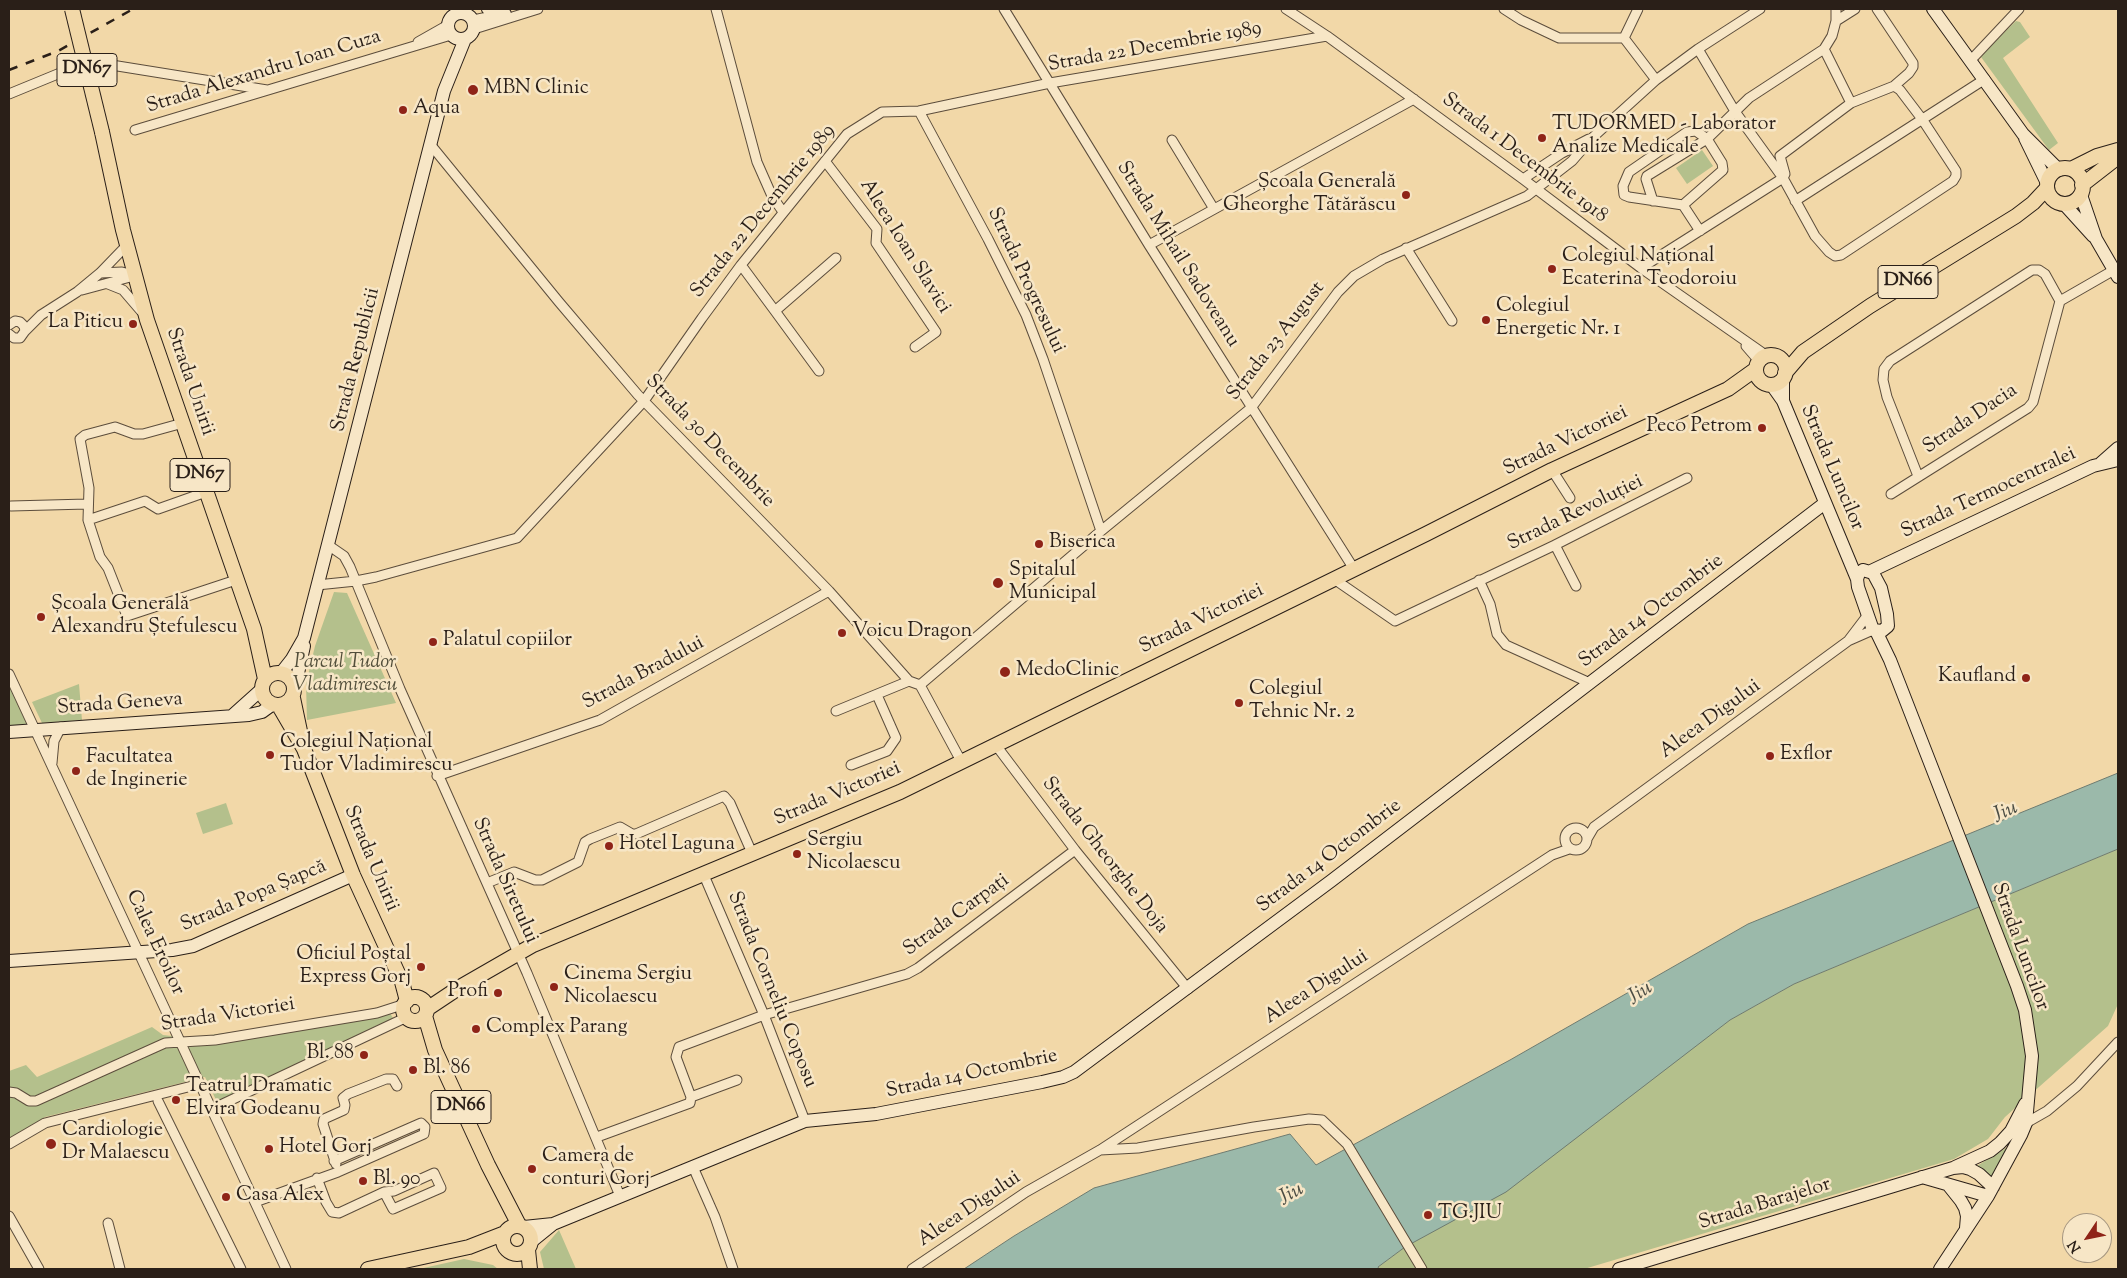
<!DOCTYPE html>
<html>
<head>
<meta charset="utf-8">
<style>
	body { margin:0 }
	#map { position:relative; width:2127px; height:1278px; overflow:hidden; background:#f2d8a8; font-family:"Sorts Mill Goudy",serif }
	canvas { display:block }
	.frame { position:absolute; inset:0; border:10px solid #2a1f18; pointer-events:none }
	.north { position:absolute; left:2062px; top:1213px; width:50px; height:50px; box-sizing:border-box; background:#f7e6c6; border:1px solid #a59680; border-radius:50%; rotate:236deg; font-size:14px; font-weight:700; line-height:20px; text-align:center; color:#2a1f18 }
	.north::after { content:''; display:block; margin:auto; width:18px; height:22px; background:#8f2418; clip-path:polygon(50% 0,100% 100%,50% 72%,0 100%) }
</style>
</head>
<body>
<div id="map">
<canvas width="2127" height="1278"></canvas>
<div class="frame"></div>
<div class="north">N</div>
</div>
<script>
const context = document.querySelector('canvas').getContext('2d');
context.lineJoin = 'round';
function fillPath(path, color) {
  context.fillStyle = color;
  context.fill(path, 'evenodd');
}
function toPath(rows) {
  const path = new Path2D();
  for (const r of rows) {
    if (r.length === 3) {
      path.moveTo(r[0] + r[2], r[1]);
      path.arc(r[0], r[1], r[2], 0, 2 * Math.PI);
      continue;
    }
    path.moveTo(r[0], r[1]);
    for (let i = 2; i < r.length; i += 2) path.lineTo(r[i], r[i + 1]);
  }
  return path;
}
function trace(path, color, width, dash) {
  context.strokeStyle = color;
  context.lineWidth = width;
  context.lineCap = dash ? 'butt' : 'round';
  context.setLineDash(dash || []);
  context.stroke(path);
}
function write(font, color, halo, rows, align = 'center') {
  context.font = font + ' "Sorts Mill Goudy",serif';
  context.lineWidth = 5;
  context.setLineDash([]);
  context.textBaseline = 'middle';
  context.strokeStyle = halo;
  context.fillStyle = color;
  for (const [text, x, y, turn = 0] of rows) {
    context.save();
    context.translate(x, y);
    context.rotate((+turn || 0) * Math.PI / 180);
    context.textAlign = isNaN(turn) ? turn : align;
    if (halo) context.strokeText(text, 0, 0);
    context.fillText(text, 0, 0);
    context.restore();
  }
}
const green = toPath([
	[2016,21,2020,22,2030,37,2003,58,2058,143,2049,150,1981,57,1990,46],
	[1702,150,1713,166,1687,184,1676,168],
	[334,592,347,593,396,703,307,720,306,684,315,646],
	[9,684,27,725,9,726],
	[79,684,82,720,42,723,32,702],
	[226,803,233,824,203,834,196,813],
	[2118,849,2118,1004,2108,1026,2005,1117,1988,1139,1954,1159,1584,1269,1379,1269,1378,1267,1405,1247,1451,1220,1730,1020,1794,984],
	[388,1010,393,1018,217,1102,205,1077,45,1117,9,1141,9,1071,26,1065,37,1077,152,1027,163,1035,189,1038],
	[2006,1148,2008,1150,1991,1177,1977,1166],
	[559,1230,576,1269,544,1269,540,1252],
	[464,1259,493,1265,498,1269,419,1269]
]);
const water = toPath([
	[2118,773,2118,849,1794,984,1730,1020,1506,1192,1405,1247,1378,1267,1379,1269,964,1269,1014,1236,1094,1188,1290,1134,1316,1165,1510,1060,1748,924,2118,773]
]);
const street = toPath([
	[716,9,757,162,772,196,783,212],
	[1004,9,1149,245,1354,569],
	[1286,9,1327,36,1523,179,1641,268,1767,356],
	[1504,9,1521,20,1559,38,1624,38],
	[1877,9,1913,63,1913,67,1909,73,1894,86],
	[473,20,503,14],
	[1836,21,1855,9],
	[474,29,538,9],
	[1624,38,1656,80],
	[1624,38,1638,9],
	[418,42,448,25],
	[1824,49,1851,103],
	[1971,60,2019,9],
	[9,94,82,64,99,63,267,90],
	[919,111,988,239,1026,315,1043,359,1101,531],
	[135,130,451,35],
	[1172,140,1214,209],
	[430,144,559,302,638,395,829,591,909,681,920,685,961,761],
	[825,161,877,229,876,243,936,332,915,347],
	[1523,179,1562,153,1589,139],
	[1653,201,1646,179,1647,176,1707,139,1722,163,1723,170,1683,205],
	[1795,201,1985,79],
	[1700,231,1683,205,1629,197,1624,195,1623,186,1629,172,1687,132,1696,131,1707,139,1749,98,1824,49,1832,36,1836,21,1836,9],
	[1149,245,1414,99],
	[1406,248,1452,321],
	[741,265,775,311,836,258],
	[1641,268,1783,178,1785,174,1780,156,1851,103,1894,86,1900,90,1922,119,1956,171,1956,176,1953,181,1841,255,1835,256,1829,252,1815,236,1783,178,1736,113,1698,49],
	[100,273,122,272,134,275],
	[108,284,123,290,141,311],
	[82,290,134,276],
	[775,311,819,371],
	[9,325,15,321,20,322,24,326,25,331,20,338,14,338,9,334],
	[25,331,41,315,77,292,100,273,127,245],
	[1746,346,1759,361],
	[183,423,143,434,134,434,115,427,85,435,80,439,89,488,88,520,100,557,108,568,127,616,236,580],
	[1552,470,1570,498],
	[1918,476,1887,397,1883,380,1884,369,1890,361,2032,270,2039,270,2045,274,2060,301],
	[1891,494,2028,408,2033,402,2060,301,2114,270],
	[11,506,87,504],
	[88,520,145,501,158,509,206,492],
	[328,545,344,556,350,567,400,689,527,973,620,1196],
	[1555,545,1576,586],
	[1334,579,1395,621,1555,545,1687,478],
	[1479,580,1490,604,1497,634,1506,645,1590,683],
	[317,585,356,581,376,577,517,538,644,401,702,318,741,265,847,134,882,112,919,111,1050,83,1327,36],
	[1848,641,1873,630],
	[9,674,286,1269],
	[920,685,1101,531,1251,408,1338,292,1354,276,1383,259,1527,196,1572,161,1592,138,1656,80,1698,49,1760,9],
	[836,711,909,681],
	[995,744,1075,850,1188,989],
	[52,763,54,741,61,727],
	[851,765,887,751,896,738,877,695],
	[437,776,600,720,829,591],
	[1576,839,11],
	[1587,839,1594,827,1848,641,1867,616],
	[703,873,764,1015,805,1121],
	[487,883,514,872,535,880,542,880,578,862,585,842,590,839,620,827,632,834,636,834,724,796,730,803,752,853],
	[9,1092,16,1093,29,1101,36,1101,165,1043,215,1040,377,1013,405,1004],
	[691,1097,737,1080],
	[158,1101,241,1269],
	[212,1109,407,1017],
	[2026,1123,2047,1111,2077,1086,2118,1042],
	[597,1137,690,1103,691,1097,676,1057,679,1047,764,1015,907,974,918,968,1075,850],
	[9,1144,45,1123,200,1084],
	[1100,1150,1138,1148,1254,1127,1309,1119,1322,1120,1347,1144,1422,1269],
	[336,1164,323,1124,324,1119,344,1110,345,1105,343,1098,348,1094,386,1079,393,1079,397,1086],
	[693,1167,715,1217,733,1269],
	[317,1178,326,1202,332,1212,339,1213,384,1192,394,1191,434,1173,441,1188,393,1209,384,1192],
	[255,1202,338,1172,424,1134,425,1127,421,1123,334,1161],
	[9,1216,39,1269],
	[108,1223,120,1269],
	[912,1269,1026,1192,1100,1150,1552,855,1569,849]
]);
const secondary = toPath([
	[488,9,505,14],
	[1933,9,2023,134,2059,170],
	[461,26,13],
	[2025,138,2047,183],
	[2081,195,2096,239,2118,277],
	[2064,204,2093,236],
	[1771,384,1783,401,1857,579],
	[1783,401,1783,378],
	[2101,463,2118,448],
	[1863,570,1873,573,1881,588,1887,614,1888,626,1882,631,1873,630,1858,587,1857,579,1859,573,1863,570],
	[1871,571,2093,466,2118,460],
	[1876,631,1890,660,2017,986,2025,1010,2032,1056,2026,1123,2021,1135,1988,1196,1940,1269],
	[281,673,292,659,304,638,444,91,465,39],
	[295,687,304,646],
	[233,715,262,689],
	[9,732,249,715,262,712,273,704],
	[9,961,172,950,193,946,353,875],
	[1955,1167,1990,1151,2000,1143,2011,1131,2025,1104],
	[1922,1177,1988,1196],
	[1949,1186,1961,1201,1965,1208,1967,1216,1966,1228],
	[524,1227,553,1224,805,1121,876,1114,1042,1082,1063,1077,1074,1072,1331,881,1825,503],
	[532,1241,553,1224],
	[1619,1269,1953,1168,1963,1167,1970,1169,1979,1174,1993,1187]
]);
const primary = toPath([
	[102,132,123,230,147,320,254,629,265,679],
	[2065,186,18],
	[2071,169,2097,156,2118,150],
	[2082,185,2118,157],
	[1771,370,15],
	[1785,373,1803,352,1870,306,2016,216,2033,203,2047,188],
	[278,689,16],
	[293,698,301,736],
	[279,706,304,749,353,875,402,982,407,1001],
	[415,1009,12],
	[427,1009,460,987,533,945,900,792,1426,534,1552,470,1728,389,1756,369],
	[425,1016,435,1050,488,1165,519,1225],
	[517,1240,14],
	[528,1250,530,1269],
	[368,1269,469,1247,505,1233]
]);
const rail = toPath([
	[9,70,58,51,133,9]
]);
const primaryBridge = toPath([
	[72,9,102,132]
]);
const markers = [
	[473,90,6,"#8f2418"],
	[403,110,5,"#8f2418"],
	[1542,138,5,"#8f2418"],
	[1406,195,5,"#8f2418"],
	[1552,269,5,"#8f2418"],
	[1486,320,5,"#8f2418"],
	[133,324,5,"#8f2418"],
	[1762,428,5,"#8f2418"],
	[1039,544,5,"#8f2418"],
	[998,583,6,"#8f2418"],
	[41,617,5,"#8f2418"],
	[842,633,5,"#8f2418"],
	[433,642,5,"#8f2418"],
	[1005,672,6,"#8f2418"],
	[2026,678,5,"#8f2418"],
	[1239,703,5,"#8f2418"],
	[270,755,5,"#8f2418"],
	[1770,756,5,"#8f2418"],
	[76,771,5,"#8f2418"],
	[609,846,5,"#8f2418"],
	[797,854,5,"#8f2418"],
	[421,967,5,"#8f2418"],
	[554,987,5,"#8f2418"],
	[498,993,5,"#8f2418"],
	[476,1029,5,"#8f2418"],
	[364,1055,5,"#8f2418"],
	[413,1070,5,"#8f2418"],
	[176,1100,5,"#8f2418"],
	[51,1144,6,"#8f2418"],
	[269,1149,5,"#8f2418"],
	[532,1169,5,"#8f2418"],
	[363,1181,5,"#8f2418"],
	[226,1197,5,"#8f2418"],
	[1428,1215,5,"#8f2418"]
];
const shields = [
	[87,70,60],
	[1908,282,60],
	[200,475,60],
	[461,1107,60]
];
const shieldNames = [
	["DN67",87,70],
	["DN66",1908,282],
	["DN67",200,475],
	["DN66",461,1107]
];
const streetNames = [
	["Strada 22 Decembrie 1989",1155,48,-10],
	["Strada Alexandru Ioan Cuza",264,73,-17],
	["Strada 1 Decembrie 1918",1524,159,37],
	["Strada 22 Decembrie 1989",764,212,-51],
	["Aleea Ioan Slavici",904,247,58],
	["Strada Mihail Sadoveanu",1177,255,58],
	["Strada Progresului",1025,281,65],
	["Strada 23 August",1277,342,-52],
	["Strada Republicii",357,360,-76],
	["Strada Unirii",189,382,71],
	["Strada Dacia",1971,420,-34],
	["Strada 30 Decembrie",709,442,46],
	["Strada Victoriei",1566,442,-26],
	["Strada Luncilor",1831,468,67],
	["Strada Termocentralei",1989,494,-25],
	["Strada Revoluției",1576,514,-26],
	["Strada 14 Octombrie",1652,612,-37],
	["Strada Victoriei",1202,620,-26],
	["Strada Bradului",644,674,-28],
	["Strada Geneva",120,705,-4],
	["Aleea Digului",1711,720,-36],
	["Strada Victoriei",838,795,-23],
	["Strada Gheorghe Doja",1104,856,52],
	["Strada 14 Octombrie",1330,857,-37],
	["Strada Unirii",370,859,67],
	["Strada Siretului",504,881,66],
	["Strada Popa Șapcă",254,897,-23],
	["Strada Carpați",957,916,-36],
	["Calea Eroilor",154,943,65],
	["Strada Luncilor",2019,947,70],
	["Aleea Digului",1317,988,-33],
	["Strada Corneliu Coposu",771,990,68],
	["Strada Victoriei",228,1016,-9],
	["Strada 14 Octombrie",972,1075,-12],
	["Strada Barajelor",1765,1205,-17],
	["Aleea Digului",970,1210,-34]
];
const poiNames = [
	["MBN Clinic",484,90],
	["Aqua",413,110],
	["TUDORMED - Laborator",1552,126],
	["Analize Medicale",1552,149],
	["Școala Generală",1396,184,"right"],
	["Gheorghe Tătărăscu",1396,207,"right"],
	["Colegiul Național",1562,258],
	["Ecaterina Teodoroiu",1562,281],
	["Colegiul",1496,308],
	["Energetic Nr. 1",1496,331],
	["La Piticu",123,324,"right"],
	["Peco Petrom",1752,428,"right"],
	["Biserica",1049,544],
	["Spitalul",1009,572],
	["Municipal",1009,595],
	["Școala Generală",51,606],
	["Alexandru Ștefulescu",51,629],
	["Voicu Dragon",852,633],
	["Palatul copiilor",443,642],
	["MedoClinic",1016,672],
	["Kaufland",2016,678,"right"],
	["Colegiul",1249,691],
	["Tehnic Nr. 2",1249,714],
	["Colegiul Național",280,744],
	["Tudor Vladimirescu",280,767],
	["Exflor",1780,756],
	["Facultatea",86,759],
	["de Inginerie",86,782],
	["Sergiu",807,842],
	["Nicolaescu",807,865],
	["Hotel Laguna",619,846],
	["Oficiul Poştal",411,956,"right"],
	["Express Gorj",411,979,"right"],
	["Cinema Sergiu",564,976],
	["Nicolaescu",564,999],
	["Profi",488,993,"right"],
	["Complex Parang",486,1029],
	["Bl. 88",354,1055,"right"],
	["Bl. 86",423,1070],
	["Teatrul Dramatic",186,1088],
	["Elvira Godeanu",186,1111],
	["Cardiologie",62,1132],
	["Dr Malaescu",62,1155],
	["Hotel Gorj",279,1149],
	["Camera de",542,1158],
	["conturi Gorj",542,1181],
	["Bl. 90",373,1181],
	["Casa Alex",236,1197],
	["TG.JIU",1438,1215]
];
const parkNames = [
	["Parcul Tudor",345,664],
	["Vladimirescu",345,687]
];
const waterNames = [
	["Jiu",2006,813,-24],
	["Jiu",1641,994,-32],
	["Jiu",1292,1195,-29]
];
fillPath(green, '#b4c08c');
fillPath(water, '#9bb9aa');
trace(water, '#6e7b70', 1);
trace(street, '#5c4d3c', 11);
trace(secondary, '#2a1f18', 14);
trace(primary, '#2a1f18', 16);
trace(street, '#f7e6c6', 9);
trace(secondary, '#f7e6c6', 12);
trace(primary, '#f2d8a8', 14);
trace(rail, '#2a1f18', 2.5, [9, 9]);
trace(primaryBridge, '#2a1f18', 16, []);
trace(primaryBridge, '#f2d8a8', 14);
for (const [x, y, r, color] of markers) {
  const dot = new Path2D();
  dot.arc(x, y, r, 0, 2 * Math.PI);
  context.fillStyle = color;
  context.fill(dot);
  trace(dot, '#f7e6c6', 2);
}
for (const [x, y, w] of shields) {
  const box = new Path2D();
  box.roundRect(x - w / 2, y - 16.5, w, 33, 4);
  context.fillStyle = '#f7e6c6';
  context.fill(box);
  trace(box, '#2a1f18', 1);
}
write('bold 19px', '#2a1f18', null, shieldNames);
write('20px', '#2a1f18', '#f7e6c6', streetNames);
write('20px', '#2a1f18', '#f7e6c6', poiNames, 'left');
write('italic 20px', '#534f3b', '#f7e6c6', parkNames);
write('italic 21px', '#4c4d44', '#f7e6c6', waterNames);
</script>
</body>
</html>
